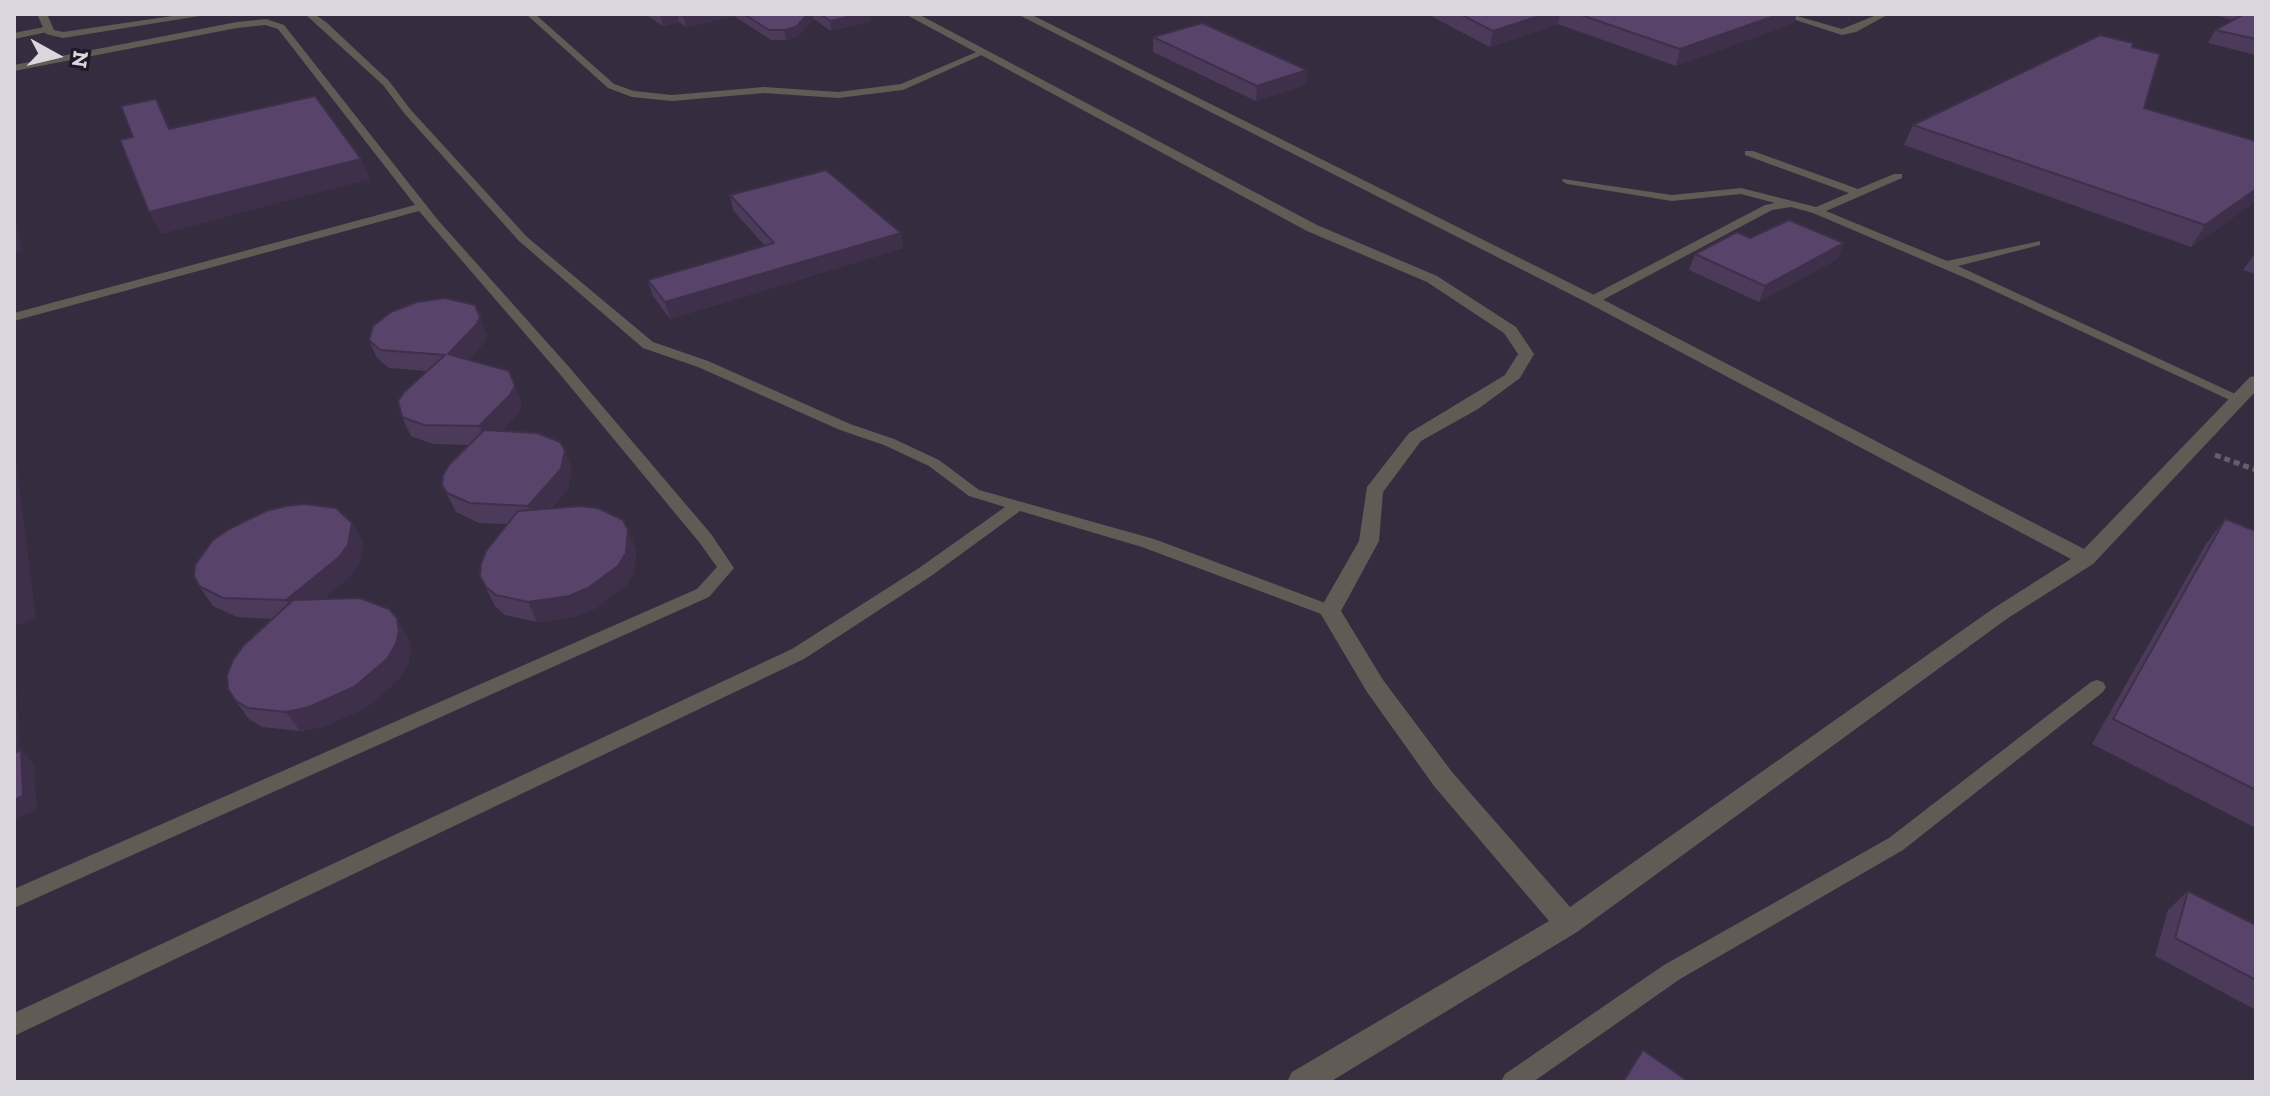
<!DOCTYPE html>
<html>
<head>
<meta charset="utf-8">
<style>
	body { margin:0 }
	#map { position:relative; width:2270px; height:1096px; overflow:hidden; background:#28222f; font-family:"Zilla Slab",serif }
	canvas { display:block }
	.frame { position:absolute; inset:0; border:16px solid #d9d6de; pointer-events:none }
	.north { position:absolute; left:16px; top:16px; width:80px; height:80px; -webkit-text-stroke:6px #1e1825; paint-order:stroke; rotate:98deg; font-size:22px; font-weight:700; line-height:32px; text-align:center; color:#d9d6de }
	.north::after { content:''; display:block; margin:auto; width:28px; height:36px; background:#d9d6de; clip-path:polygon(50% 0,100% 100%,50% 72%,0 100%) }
</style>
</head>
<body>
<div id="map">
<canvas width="2270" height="1096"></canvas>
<div class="frame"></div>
<div class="north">N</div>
</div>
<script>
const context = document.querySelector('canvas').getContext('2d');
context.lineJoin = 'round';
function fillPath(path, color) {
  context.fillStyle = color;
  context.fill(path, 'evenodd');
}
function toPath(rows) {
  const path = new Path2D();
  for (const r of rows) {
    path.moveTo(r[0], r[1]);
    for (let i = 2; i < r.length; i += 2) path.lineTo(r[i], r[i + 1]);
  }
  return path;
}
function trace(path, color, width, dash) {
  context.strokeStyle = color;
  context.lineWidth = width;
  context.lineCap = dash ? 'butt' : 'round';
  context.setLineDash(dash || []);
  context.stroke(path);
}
const built = toPath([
	[14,14,2256,14,2256,1082,14,1082]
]);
const path = toPath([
	[2215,455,2256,470]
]);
const lane = toPath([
	[305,14,314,14,326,22,389,81,410,109,527,237,653,342,708,361,850,424,894,439,939,460,979,490,1154,539,1336,607,1338,611,1336,615,1324,615,1142,547,1020,511,931,576,804,659,14,1036,14,1013,792,649,919,568,1005,507,969,496,929,466,884,445,840,430,698,367,643,348,519,241,404,113,383,85,305,14],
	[526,14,535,14,614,84,634,91,672,95,764,87,838,92,901,84,979,51,986,53,903,90,838,98,764,93,672,101,632,97,608,88,526,14],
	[1777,14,1790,14,1842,29,1879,14,1889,14,1856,32,1842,35,1777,14],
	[266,19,284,25,437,219,569,367,711,534,734,568,709,597,14,908,14,889,697,589,717,567,699,542,559,373,419,211,14,321,14,313,415,205,278,29,265,25,237,28,14,71,14,65,237,22,266,19],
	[49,26,52,27,52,31,14,39,14,33,49,26],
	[1745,151,1753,151,1858,189,1894,174,1902,174,1902,178,1826,211,1947,261,2040,241,2040,245,1958,266,2244,398,2242,401,2232,401,1975,282,1813,213,1791,207,1772,210,1597,303,1589,303,1589,297,1765,205,1775,203,1741,194,1672,201,1567,184,1562,181,1563,179,1672,195,1741,188,1816,207,1849,193,1745,155,1745,151],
	[2097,680,2103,682,2106,687,2103,692,1903,850,1680,979,1533,1082,1501,1082,1505,1074,1664,965,1889,838,2091,682,2097,680]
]);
const street = toPath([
	[37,14,47,14,54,30,63,32,186,14,212,14,63,38,46,34,37,14],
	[905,14,918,14,1317,225,1437,276,1516,327,1534,354,1520,378,1478,409,1421,441,1383,492,1379,541,1341,611,1383,680,1452,772,1570,907,1994,608,2071,559,1588,303,1017,14,1030,14,1598,297,2084,549,2250,377,2256,376,2256,391,2093,564,2008,618,1577,932,1330,1082,1287,1082,1292,1072,1549,921,1434,786,1367,692,1319,611,1359,541,1367,487,1409,433,1505,375,1518,354,1504,333,1427,282,1307,231,905,14]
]);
const wall = toPath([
	[645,14,870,14,871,21,831,31,814,19,797,37,786,40,771,40,734,16,686,27,679,22,663,26],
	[1427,14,1797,14,1794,23,1676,66,1558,24,1490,47],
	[2211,14,2256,14,2256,55,2208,43,2215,30,2233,20],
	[1153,37,1306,85,1256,101,1153,52],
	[2132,47,2144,108,2256,201,2191,247,1904,145,1913,125],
	[730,195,901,233,903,248,670,319,653,296,648,280,765,246,733,210],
	[1750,238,1844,243,1837,259,1759,302,1689,270,1695,254],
	[2256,252,2256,274,2243,270],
	[475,305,487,335,484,342,468,360,522,404,518,413,501,431,572,469,568,488,551,509,636,549,634,573,626,585,596,608,577,616,537,622,505,615,495,606,480,576,507,524,479,523,456,512,442,485,469,445,433,444,411,436,402,417,427,371,389,368,377,358,369,340],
	[2225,519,2256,531,2256,828,2092,744,2206,544],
	[352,523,363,542,359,565,349,577,323,599,408,638,411,650,408,664,399,679,367,707,323,727,300,731,262,727,249,719,235,700,273,619,237,617,213,606,199,586],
	[2188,891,2256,925,2256,1010,2155,956,2168,910]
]);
const shadedWall = toPath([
	[670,14,678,14,679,22,663,26,660,16],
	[697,14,734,14,734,16,686,27,684,17],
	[808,14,813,14,814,19,797,37,786,40,784,30],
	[860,14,870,14,871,21,831,31,830,21],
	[1118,14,1131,14,1118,17],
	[1545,14,1560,14,1558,24,1490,47,1493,31],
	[1780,14,1797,14,1794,23,1676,66,1680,49],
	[1307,70,1306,85,1256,101,1257,86],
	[156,99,166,118,180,149,169,129],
	[361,159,370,179,161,234,149,212],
	[2256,189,2256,201,2191,247,2205,225],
	[14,216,22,251,14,253],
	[901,233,903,248,670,319,665,302],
	[1844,243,1837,259,1759,302,1765,286],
	[480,317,487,335,484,342,456,373,448,354],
	[509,371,522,404,518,413,487,445,479,426],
	[14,446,36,618,14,626],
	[565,450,572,469,568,488,536,526,528,506],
	[352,523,363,542,359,565,349,577,298,620,286,600],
	[628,530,636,549,634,573,626,585,596,608,577,616,537,622,528,602],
	[397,618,408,638,411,650,408,664,399,679,367,707,323,727,300,731,286,712],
	[14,680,16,683,21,768,14,761],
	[21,750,34,764,37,810,14,819,14,800]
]);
const building = toPath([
	[679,14,697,14,684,17,679,14],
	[744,14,808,14,796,27,784,30,769,30,744,14],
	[820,14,860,14,830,21,820,14],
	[1460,14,1545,14,1493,31,1460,14],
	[1578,14,1780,14,1680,49,1578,14],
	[2244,14,2256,14,2256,39,2215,30,2244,14],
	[1202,23,1307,70,1257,86,1153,37,1202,23],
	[2100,35,2133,43,2132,47,2160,54,2144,108,2256,141,2256,189,2205,225,1913,125,2100,35],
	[315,96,361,159,149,212,120,140,133,137,121,106,156,99,169,129,315,96],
	[826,170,901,233,665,302,648,280,774,243,730,195,826,170],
	[1789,220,1844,243,1765,286,1695,254,1737,232,1750,238,1789,220],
	[445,298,475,305,480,317,477,324,448,354,509,371,515,386,510,395,479,426,424,425,402,417,398,401,404,392,445,355,380,350,369,340,373,326,391,312,417,302,445,298],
	[484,430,537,433,560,442,565,450,561,469,528,506,470,503,447,493,442,485,443,475,449,465,484,430],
	[305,504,336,508,352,523,348,545,338,558,286,600,223,598,199,586,194,576,195,565,213,540,229,529,266,511,286,506,305,504],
	[581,506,598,508,623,520,628,530,626,553,618,566,588,588,569,596,528,602,496,595,486,587,480,576,481,564,486,551,518,511,581,506],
	[2225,519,2256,531,2256,790,2113,719,2225,519],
	[360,598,389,609,397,618,399,631,396,644,387,659,354,687,309,707,286,712,248,708,235,700,228,689,227,675,233,660,243,646,293,600,360,598],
	[21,750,23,796,14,800,14,753,21,750],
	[2188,891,2256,925,2256,980,2175,938,2188,891],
	[1643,1050,1689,1082,1623,1082,1643,1050]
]);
fillPath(built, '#352d3f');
trace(path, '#645f6a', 5, [6, 4]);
fillPath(lane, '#615b56');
fillPath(street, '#615b56');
fillPath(wall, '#4c3a5b');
fillPath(shadedWall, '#3e304a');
fillPath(building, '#58446a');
trace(building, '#3e304a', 2);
</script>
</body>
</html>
